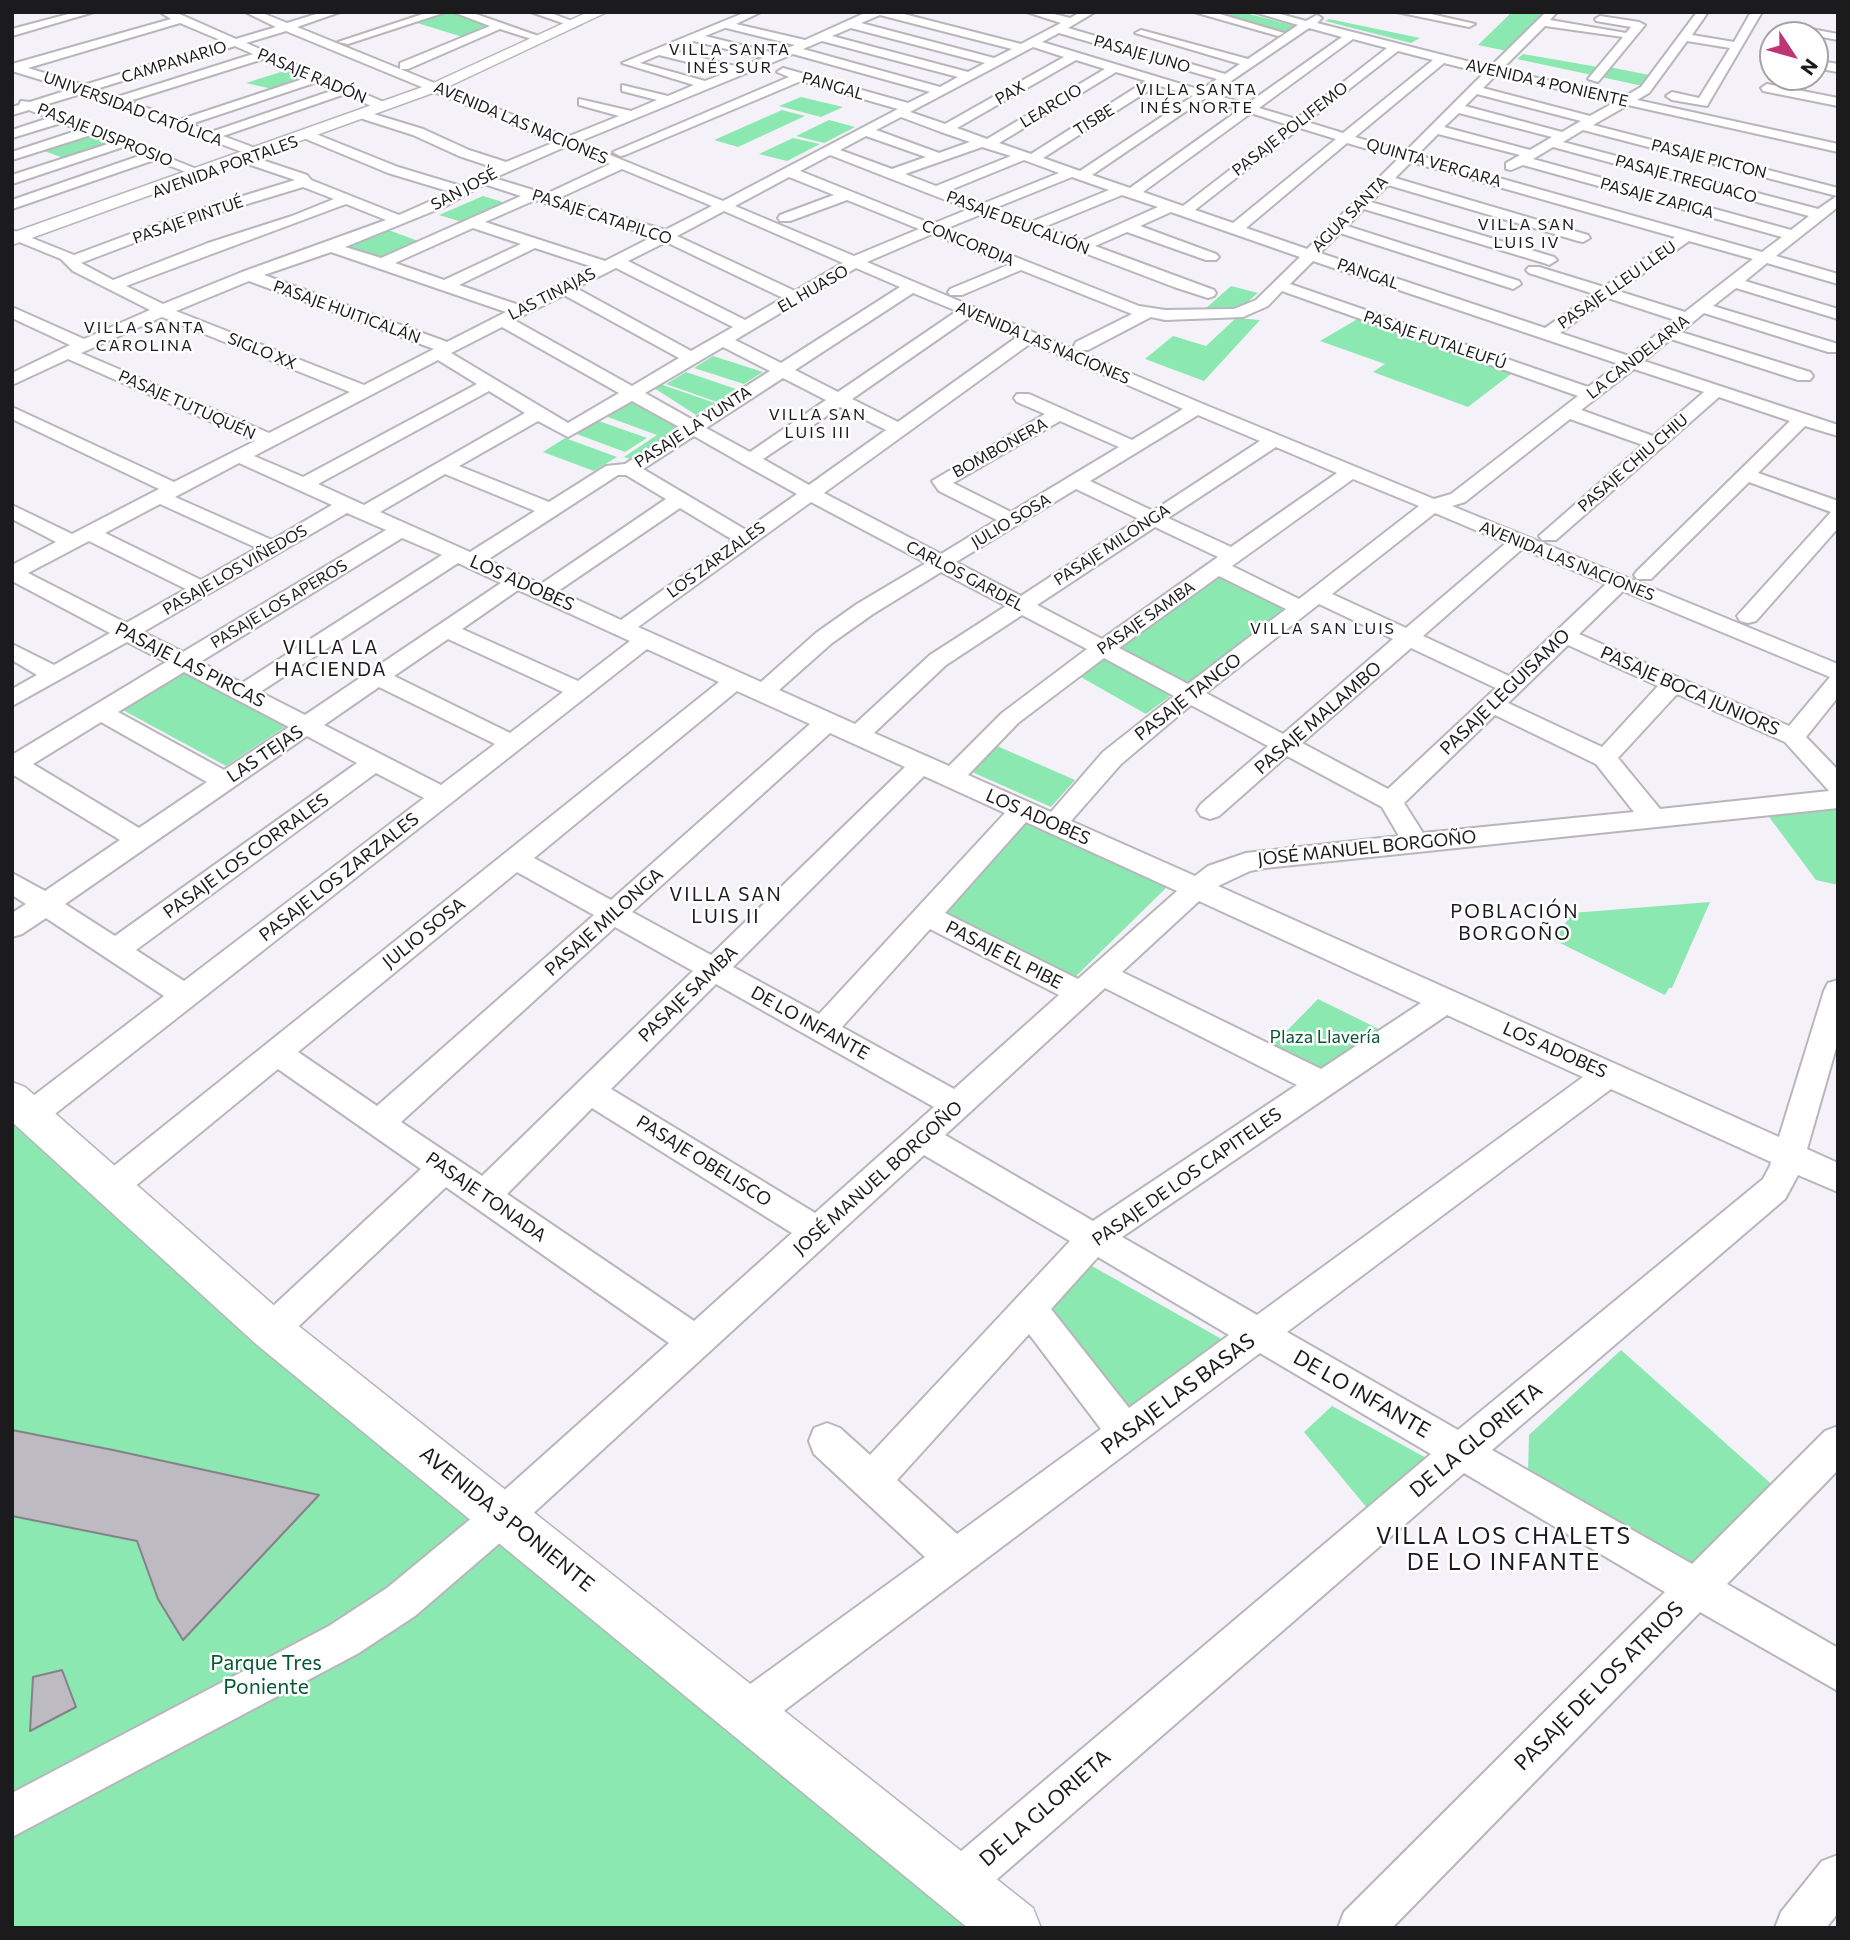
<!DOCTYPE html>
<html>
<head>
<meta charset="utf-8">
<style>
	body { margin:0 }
	#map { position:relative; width:1850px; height:1940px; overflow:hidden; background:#f5f1f9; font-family:Commissioner,sans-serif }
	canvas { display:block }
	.frame { position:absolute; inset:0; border:14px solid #1b1a1c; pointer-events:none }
	.north { position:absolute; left:1759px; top:21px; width:70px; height:70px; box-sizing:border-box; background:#fff; border:2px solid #a4a3a4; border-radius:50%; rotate:126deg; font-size:19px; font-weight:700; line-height:28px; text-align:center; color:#1b1a1c }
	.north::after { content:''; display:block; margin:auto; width:24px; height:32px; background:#bd3574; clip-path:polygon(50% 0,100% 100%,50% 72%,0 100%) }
</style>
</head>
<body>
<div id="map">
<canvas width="1850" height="1940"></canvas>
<div class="frame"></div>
<div class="north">N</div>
</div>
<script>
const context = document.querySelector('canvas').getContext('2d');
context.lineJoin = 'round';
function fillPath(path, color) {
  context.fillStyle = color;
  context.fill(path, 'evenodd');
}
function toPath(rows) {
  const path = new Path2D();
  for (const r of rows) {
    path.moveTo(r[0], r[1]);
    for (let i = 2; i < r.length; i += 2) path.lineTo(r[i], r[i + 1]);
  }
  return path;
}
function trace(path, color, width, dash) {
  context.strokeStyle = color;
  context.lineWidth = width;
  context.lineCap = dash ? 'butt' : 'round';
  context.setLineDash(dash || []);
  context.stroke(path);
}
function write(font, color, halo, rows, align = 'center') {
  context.font = font + ' Commissioner,sans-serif';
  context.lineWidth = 5;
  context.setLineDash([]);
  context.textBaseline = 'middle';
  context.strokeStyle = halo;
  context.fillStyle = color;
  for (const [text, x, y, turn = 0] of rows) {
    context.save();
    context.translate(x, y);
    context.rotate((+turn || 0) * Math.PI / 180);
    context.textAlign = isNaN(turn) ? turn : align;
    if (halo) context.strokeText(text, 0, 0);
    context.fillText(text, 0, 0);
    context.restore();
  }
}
const green = toPath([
	[446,12,454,12,495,26,466,38,414,22],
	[1205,12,1242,12,1299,27,1287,33],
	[1512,12,1546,12,1507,51,1478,45],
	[1329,19,1420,38,1411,43,1325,21],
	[1523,54,1598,67,1592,75,1517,59],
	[1609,67,1649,75,1643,86,1601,77],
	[290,69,312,78,277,90,246,83],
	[801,97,843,107,821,117,779,106],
	[782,110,805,116,738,147,714,140],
	[829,120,855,127,824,143,796,136],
	[91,133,118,142,66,159,39,149],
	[793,138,820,144,787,161,759,154],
	[483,196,506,203,462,222,439,215],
	[383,228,421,242,381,260,339,246],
	[1231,286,1258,293,1245,304,1228,309,1205,309],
	[1361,317,1515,371,1468,407,1373,372,1385,364,1320,341],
	[1236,318,1260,320,1204,381,1145,359,1173,336,1206,346],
	[713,356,763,372,744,384,694,368],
	[686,372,736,389,717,402,666,384],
	[660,384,715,403,696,415,654,388],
	[634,398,683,428,634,460,624,457,657,435,605,416],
	[596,420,647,438,625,452,574,433],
	[565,438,617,457,594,471,543,452],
	[1217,572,1292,608,1189,687,1112,647],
	[1106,657,1174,693,1146,714,1079,676],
	[187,668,292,722,226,766,121,709],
	[997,746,1075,780,1051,807,972,772],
	[1838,804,1838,885,1816,880,1764,810],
	[1026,818,1169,885,1072,980,938,916],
	[1710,902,1672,988,1669,988,1665,995,1554,940,1572,913],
	[1318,999,1387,1033,1320,1079,1266,1052],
	[12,1107,979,1928,12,1928],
	[1083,1261,1225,1341,1126,1411,1042,1312],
	[1621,1350,1777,1489,1700,1571,1528,1472,1529,1435],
	[1332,1406,1428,1459,1367,1508,1304,1432]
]);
const building = toPath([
	[12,1430,113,1450,319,1495,183,1640,158,1599,137,1541,12,1516,12,1430],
	[62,1670,76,1707,30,1731,33,1677,62,1670]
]);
const minor = toPath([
	[76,12,94,12,12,36,12,29,76,12],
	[160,12,175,12,236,39,276,27,245,12,260,12,287,23,323,12,340,12,297,27,567,137,619,116,579,105,579,99,631,111,657,100,622,91,622,85,668,96,694,85,622,63,746,12,761,12,736,24,805,40,867,12,896,12,1021,44,1061,23,1027,12,1046,12,1070,18,1081,12,1095,12,1068,28,1225,74,1240,64,1135,33,1141,30,1248,59,1298,25,1254,12,1273,12,1306,21,1317,15,1322,18,1317,23,1490,67,1546,12,1557,12,1550,20,1626,33,1631,27,1596,21,1595,19,1600,16,1639,22,1645,25,1598,82,1588,79,1623,37,1545,26,1501,70,1624,97,1641,87,1697,12,1708,12,1692,35,1734,42,1751,12,1762,12,1707,106,1672,100,1666,96,1672,92,1699,98,1730,48,1687,41,1649,93,1637,100,1838,144,1838,152,1628,105,1593,125,1838,188,1838,207,1776,256,1838,274,1838,284,1767,263,1745,281,1838,309,1838,319,1736,288,1713,306,1838,344,1838,352,1828,352,1704,313,1681,332,1810,372,1813,376,1810,380,1798,380,1671,339,1644,361,1838,425,1838,436,1805,426,1758,473,1838,501,1838,528,1756,621,1748,623,1740,621,1737,616,1831,512,1749,482,1651,579,1637,579,1634,575,1637,571,1790,421,1719,397,1556,540,1542,540,1539,536,1643,445,1570,419,1465,502,1452,506,1838,664,1838,697,1806,737,1838,770,1838,808,1265,868,1250,871,1218,886,1779,1137,1824,991,1828,983,1838,980,1838,1041,1807,1149,1838,1163,1838,1192,1798,1175,1785,1199,1492,1450,1692,1564,1825,1431,1838,1426,1838,1470,1727,1584,1838,1648,1838,1691,1700,1612,1392,1928,1338,1928,1344,1912,1665,1592,1464,1473,973,1900,957,1906,941,1900,935,1884,941,1868,1431,1454,1260,1353,761,1728,746,1734,731,1728,725,1713,731,1698,925,1557,814,1454,809,1441,814,1428,827,1423,840,1428,870,1455,1070,1241,924,1155,516,1529,415,1616,357,1654,12,1837,12,1793,329,1626,387,1588,490,1503,669,1343,446,1187,283,1341,271,1346,259,1341,254,1330,259,1319,421,1169,278,1069,122,1197,111,1201,100,1197,95,1187,100,1177,719,682,647,649,42,1124,31,1128,20,1124,16,1115,20,1106,164,996,46,918,22,934,12,937,12,913,26,904,12,895,12,873,45,891,120,840,12,774,12,755,166,662,127,642,12,706,12,689,37,675,12,660,12,644,54,665,110,633,12,581,12,565,56,542,12,519,12,505,72,534,159,489,12,419,12,407,174,482,255,441,68,359,12,385,12,373,70,345,12,318,12,307,84,339,150,310,73,271,61,259,12,239,12,230,74,255,181,215,295,180,242,162,240,159,247,155,307,175,311,180,399,215,451,192,388,173,306,139,304,136,311,132,398,167,461,186,495,168,459,156,413,135,363,119,361,116,367,112,423,129,469,150,506,162,555,142,286,31,246,43,386,103,386,109,378,109,345,94,223,136,258,149,260,152,253,156,84,93,41,106,204,172,197,176,154,160,12,209,12,200,142,155,123,147,12,184,12,175,111,143,91,135,12,160,12,152,79,130,61,123,12,138,12,130,49,118,29,110,12,115,12,107,19,105,21,101,30,102,71,89,12,71,12,64,171,19,160,12],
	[880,15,1012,49,994,58,861,23,880,15],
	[180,23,225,42,84,85,28,68,180,23],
	[725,28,726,28,795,45,774,53,705,36,725,28],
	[851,28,985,63,968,72,832,36,851,28],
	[1309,28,1342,37,1247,104,1212,94,1309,28],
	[1059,33,1217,79,1201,90,1042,42,1059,33],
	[1353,39,1387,48,1296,119,1259,108,1353,39],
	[694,41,763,58,739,67,670,50,694,41],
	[822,41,958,77,940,87,803,49,822,41],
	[235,46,253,54,117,97,96,89,235,46],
	[1033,47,1064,57,945,124,910,112,1033,47],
	[1398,51,1433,60,1343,133,1307,122,1398,51],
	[793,54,930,92,908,103,783,68,777,72,789,77,613,152,620,156,625,155,801,81,898,109,723,201,578,142,793,54],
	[659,55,728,72,705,81,640,63,659,55],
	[263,59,306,78,179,120,129,101,263,59],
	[1076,60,1105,69,987,139,957,128,1076,60],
	[1444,63,1484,73,1405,152,1355,137,1444,63],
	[1116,72,1146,81,1031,154,999,143,1116,72],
	[1496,75,1615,102,1590,116,1483,88,1496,75],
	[317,82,334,90,211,132,191,124,317,82],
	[1157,85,1193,96,1080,171,1043,158,1157,85],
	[1477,94,1581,121,1562,132,1465,106,1477,94],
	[1204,99,1239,110,1130,188,1092,175,1204,99],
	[1251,113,1288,125,1183,206,1143,192,1251,113],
	[1459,113,1552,137,1530,150,1444,127,1459,113],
	[901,117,941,132,970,142,939,153,876,130,901,117],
	[1300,128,1336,139,1233,223,1195,210,1300,128],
	[1583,130,1833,195,1837,196,1818,209,1563,142,1583,130],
	[1438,134,1520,155,1506,163,1506,169,1511,170,1523,165,1782,237,1762,252,1417,155,1438,134],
	[866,136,926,157,892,169,840,150,866,136],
	[1347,143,1399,158,1307,249,1246,228,1347,143],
	[567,146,610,164,546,194,494,178,567,146],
	[982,147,1011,156,936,186,905,174,982,147],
	[1553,147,1809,216,1791,230,1533,159,1553,147],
	[830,155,930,194,969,209,932,224,800,171,830,155],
	[1024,160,1059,173,982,204,948,191,1024,160],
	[1411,162,1675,237,1604,287,1539,267,1529,267,1526,270,1529,273,1594,294,1545,328,1320,253,1340,233,1507,287,1513,289,1521,284,1519,281,1347,226,1364,209,1544,263,1549,265,1557,260,1554,257,1371,202,1388,185,1578,241,1583,242,1590,238,1588,235,1395,178,1411,162],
	[622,169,712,206,665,230,559,198,622,169],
	[789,177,834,195,780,215,778,218,780,221,790,221,847,200,919,229,854,256,735,206,789,177],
	[1072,177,1109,190,1031,222,995,208,1072,177],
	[484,184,521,196,381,258,345,247,446,206,484,184],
	[303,187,334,199,292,216,208,243,113,280,81,263,191,221,303,187],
	[1122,195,1158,207,1082,241,1044,227,1122,195],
	[535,200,541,202,654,236,605,261,485,222,535,200],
	[346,204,386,220,242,272,163,304,126,286,346,204],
	[724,211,843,263,795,291,677,236,724,211],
	[1171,212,1300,257,1256,300,1234,309,1165,310,1139,306,945,229,982,214,1174,287,1208,298,1214,296,1216,293,1214,290,1095,246,1127,232,1206,260,1216,260,1219,257,1216,254,1140,226,1171,212],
	[473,228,521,244,444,280,395,263,473,228],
	[932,234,1008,265,950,289,948,292,950,295,962,295,1021,270,1132,314,1076,342,1074,346,1076,350,1088,350,1151,317,1165,320,1243,317,1268,306,1282,291,1578,396,1451,494,1434,499,1203,404,867,262,932,234],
	[1689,241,1753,259,1685,312,1618,291,1689,241],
	[666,242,783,298,745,320,628,261,666,242],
	[535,248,593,267,519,305,459,285,535,248],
	[331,252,506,312,447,342,264,275,331,252],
	[1313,261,1619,364,1588,387,1290,284,1313,261],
	[616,268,733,327,691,351,576,288,616,268],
	[856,268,900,287,781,363,735,340,856,268],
	[249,281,434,349,364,385,176,311,249,281],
	[913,293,957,311,838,392,795,370,913,293],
	[564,295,679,358,632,386,514,320,564,295],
	[1608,298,1675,320,1629,356,1560,333,1608,298],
	[162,317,350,392,269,433,81,353,162,317],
	[970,317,1017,337,898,422,852,399,970,317],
	[502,327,619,393,568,423,451,353,502,327],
	[1031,343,1183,409,1132,440,1029,394,1017,394,1014,398,1017,402,1045,414,932,481,939,491,997,520,941,554,824,493,1031,343],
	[723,347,770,371,693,420,645,393,723,347],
	[438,360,477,384,303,477,254,456,438,360],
	[1634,369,1704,392,1653,436,1581,410,1634,369],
	[783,378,826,400,750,452,706,428,783,378],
	[489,391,525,413,364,505,318,484,489,391],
	[632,401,681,428,625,464,606,466,549,502,459,466,538,421,568,437,632,401],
	[840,407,886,430,809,485,763,459,840,407],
	[1198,415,1260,441,1153,511,1090,481,1198,415],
	[1060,421,1119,447,1011,512,953,483,1060,421],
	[694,436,743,464,797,494,746,530,643,469,694,436],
	[1276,447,1337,473,1231,547,1168,518,1276,447],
	[239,463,332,505,272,540,175,497,239,463],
	[445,474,535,511,470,552,380,512,445,474],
	[618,475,626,475,666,499,541,584,487,560,618,475],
	[1353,479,1419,506,1299,599,1232,566,1353,479],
	[1076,489,1139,519,1021,596,956,562,1076,489],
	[811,502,926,563,857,604,816,633,761,682,638,627,811,502],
	[160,504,257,548,201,580,105,533,160,504],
	[680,508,733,540,621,620,558,591,680,508],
	[347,513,386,530,183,652,143,632,347,513],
	[1435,513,1506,543,1406,628,1332,594,1435,513],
	[1155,527,1218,557,1102,639,1037,605,1155,527],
	[402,538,442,555,242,683,200,662,402,538],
	[89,541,186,589,126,623,28,573,89,541],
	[1522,549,1606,584,1509,676,1423,636,1522,549],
	[458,563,501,583,305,715,260,692,458,563],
	[941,572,1006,606,930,655,855,724,779,690,832,643,873,614,941,572],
	[1219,576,1286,609,1188,684,1119,648,1219,576],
	[518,590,630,641,578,681,462,629,518,590],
	[1623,591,1830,677,1789,726,1579,634,1623,591],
	[1319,604,1393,639,1283,734,1206,693,1319,604],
	[1022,615,1087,649,1002,713,949,766,874,733,946,665,1022,615],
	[448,639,563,692,510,733,394,676,448,639],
	[1568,645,1658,686,1602,747,1508,703,1568,645],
	[1411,648,1496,688,1388,789,1302,743,1411,648],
	[1104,658,1174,696,1103,752,1051,812,968,775,1018,723,1104,658],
	[184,672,289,727,224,770,118,712,184,672],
	[379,687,495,744,441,785,324,725,379,687],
	[737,691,810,724,611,900,534,858,737,691],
	[1677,694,1785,742,1829,791,1660,809,1618,758,1677,694],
	[1191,705,1268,746,1201,804,1197,810,1201,816,1210,819,1219,816,1287,756,1382,807,1399,836,1246,853,1208,866,1195,876,1071,821,1121,764,1191,705],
	[1495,715,1596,764,1634,812,1423,833,1404,803,1495,715],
	[101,722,207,782,139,828,33,764,101,722],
	[830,733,905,767,711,955,632,912,830,733],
	[307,736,357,763,115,936,65,904,307,736],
	[376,773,424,798,184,981,136,950,376,773],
	[924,776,1005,813,819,1014,733,967,924,776],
	[1026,822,1177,891,1078,979,945,913,1026,822],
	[517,872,594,915,377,1106,298,1052,517,872],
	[1199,901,1421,1003,1321,1069,1122,972,1199,901],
	[615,927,693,971,482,1176,401,1122,615,927],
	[930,929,1059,995,954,1089,842,1027,930,929],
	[716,984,934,1107,815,1213,611,1089,716,984],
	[1105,988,1297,1085,1093,1221,945,1135,1105,988],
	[1447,1015,1583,1077,1257,1315,1122,1237,1447,1015],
	[1611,1089,1771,1162,1770,1166,1763,1179,1458,1430,1287,1332,1611,1089],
	[592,1108,792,1233,694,1321,507,1194,592,1108],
	[1098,1257,1229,1335,1129,1408,1051,1309,1098,1257],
	[1029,1334,1101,1429,957,1534,897,1480,1029,1334],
	[429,12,446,12,348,44,338,42,429,12],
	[453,12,470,12,547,39,541,42,500,29,408,69,400,69,400,63,490,26,453,12],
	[531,12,548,12,580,24,574,27,531,12],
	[1194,12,1213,12,1284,33,1278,36,1194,12],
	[1397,12,1422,12,1475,24,1469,27,1397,12],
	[1795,26,1838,34,1838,40,1791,31,1791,27,1795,26],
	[1815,60,1838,64,1838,72,1815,68,1815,60],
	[1767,84,1838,98,1838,106,1763,91,1761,88,1767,84],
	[1838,1855,1838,1913,1826,1928,1775,1928,1781,1912,1822,1861,1838,1855]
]);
const major = toPath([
	[588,12,607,12,441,90,12,245,12,233,431,84,588,12],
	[12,1082,25,1087,286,1316,1033,1908,1041,1928,968,1928,256,1344,12,1122,12,1082]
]);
const farNeighbourhoodnames = [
	["VILLA SANTA",730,50],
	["INÉS SUR",730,68],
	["VILLA SANTA",1197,90],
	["INÉS NORTE",1197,108],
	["VILLA SAN",1527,225],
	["LUIS IV",1527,243],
	["VILLA SANTA",145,328],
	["CAROLINA",145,346],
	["VILLA SAN",818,415],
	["LUIS III",818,433],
	["VILLA SAN LUIS",1323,629]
];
const farStreetnames = [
	["PASAJE JUNO",1142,54,16],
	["CAMPANARIO",174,62,-17],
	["PASAJE RADÓN",312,76,23],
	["AVENIDA 4 PONIENTE",1547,83,13],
	["PANGAL",833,86,16],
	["PAX",1010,93,-30],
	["LEARCIO",1051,106,-31],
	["UNIVERSIDAD CATÓLICA",133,109,20],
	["TISBE",1094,120,-32],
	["AVENIDA LAS NACIONES",521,123,23],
	["PASAJE POLIFEMO",1290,129,-38],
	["PASAJE DISPROSIO",105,135,22],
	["PASAJE PICTON",1709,159,14],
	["QUINTA VERGARA",1434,163,16],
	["AVENIDA PORTALES",225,167,-20],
	["PASAJE TREGUACO",1686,179,15],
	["SAN JOSÉ",464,189,-28],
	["PASAJE ZAPIGA",1657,198,15],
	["AGUA SANTA",1350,214,-45],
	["PASAJE CATAPILCO",602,217,18],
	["PASAJE PINTUÉ",188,220,-19],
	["PASAJE DEUCALIÓN",1018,223,21],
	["CONCORDIA",968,243,22],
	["PANGAL",1368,274,19],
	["PASAJE LLEU LLEU",1617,285,-35],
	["EL HUASO",813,289,-30],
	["LAS TINAJAS",552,294,-27],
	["PASAJE HUITICALÁN",347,312,20],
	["PASAJE FUTALEUFÚ",1435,340,19],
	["AVENIDA LAS NACIONES",1043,343,23],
	["SIGLO XX",262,351,22],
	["LA CANDELARIA",1638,357,-38],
	["PASAJE TUTUQUÉN",187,405,24],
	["PASAJE LA YUNTA",693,427,-33],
	["BOMBONERA",1000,448,-29],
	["PASAJE CHIU CHIU",1633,463,-41],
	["JULIO SOSA",1011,521,-31],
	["PASAJE MILONGA",1112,545,-33],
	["LOS ZARZALES",716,560,-36],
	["AVENIDA LAS NACIONES",1567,561,22],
	["PASAJE LOS VIÑEDOS",235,570,-30],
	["CARLOS GARDEL",965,576,28],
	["PASAJE LOS APEROS",279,604,-31],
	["PASAJE SAMBA",1146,618,-35]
];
const streetNames = [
	["LOS ADOBES",522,583,24],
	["PASAJE LAS PIRCAS",190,665,27],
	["PASAJE BOCA JUNIORS",1690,691,24],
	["PASAJE LEGUISAMO",1505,692,-44],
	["PASAJE TANGO",1188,697,-38],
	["PASAJE MALAMBO",1318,718,-41],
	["LAS TEJAS",265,754,-34],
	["LOS ADOBES",1038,817,24],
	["JOSÉ MANUEL BORGOÑO",1367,848,-6],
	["PASAJE LOS CORRALES",246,856,-36],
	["PASAJE LOS ZARZALES",339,877,-38],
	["PASAJE MILONGA",604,922,-42],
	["JULIO SOSA",424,933,-39],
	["PASAJE EL PIBE",1004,955,27],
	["PASAJE SAMBA",688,994,-44],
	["DE LO INFANTE",810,1023,29],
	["LOS ADOBES",1555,1050,24],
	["PASAJE OBELISCO",704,1161,32],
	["PASAJE DE LOS CAPITELES",1187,1177,-35],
	["JOSÉ MANUEL BORGOÑO",878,1178,-42],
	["PASAJE TONADA",486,1197,35]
];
const parkNames = [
	["Plaza Llavería",1325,1037]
];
const neighbourhoodNames = [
	["VILLA LA",331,648],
	["HACIENDA",331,670],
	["VILLA SAN",726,895],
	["LUIS II",726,917],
	["POBLACIÓN",1515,912],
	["BORGOÑO",1515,934]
];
const nearStreetnames = [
	["PASAJE LAS BASAS",1178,1394,-37],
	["DE LO INFANTE",1362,1394,30],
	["DE LA GLORIETA",1476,1440,-40],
	["AVENIDA 3 PONIENTE",507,1519,39],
	["PASAJE DE LOS ATRIOS",1599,1686,-45],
	["DE LA GLORIETA",1045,1808,-41]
];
const nearParknames = [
	["Parque Tres",266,1663],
	["Poniente",266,1687]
];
const nearNeighbourhoodnames = [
	["VILLA LOS CHALETS",1504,1536],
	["DE LO INFANTE",1504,1562]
];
fillPath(green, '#8ae8b0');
fillPath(building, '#bebac1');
trace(building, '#858188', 2);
trace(minor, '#b9b5bc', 4);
trace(major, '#b9b5bc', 3);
fillPath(minor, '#fff');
fillPath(major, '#fff');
context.letterSpacing = '2px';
write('16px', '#1b1a1c', '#fff', farNeighbourhoodnames);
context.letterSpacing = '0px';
write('16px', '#1b1a1c', '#fff', farStreetnames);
write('18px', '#1b1a1c', '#fff', streetNames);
write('18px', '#085733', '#fff', parkNames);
context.letterSpacing = '2px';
write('19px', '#1b1a1c', '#fff', neighbourhoodNames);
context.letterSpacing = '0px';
write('21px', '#1b1a1c', '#fff', nearStreetnames);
write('21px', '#085733', '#fff', nearParknames);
context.letterSpacing = '2px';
write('23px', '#1b1a1c', '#fff', nearNeighbourhoodnames);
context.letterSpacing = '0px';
</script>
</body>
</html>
